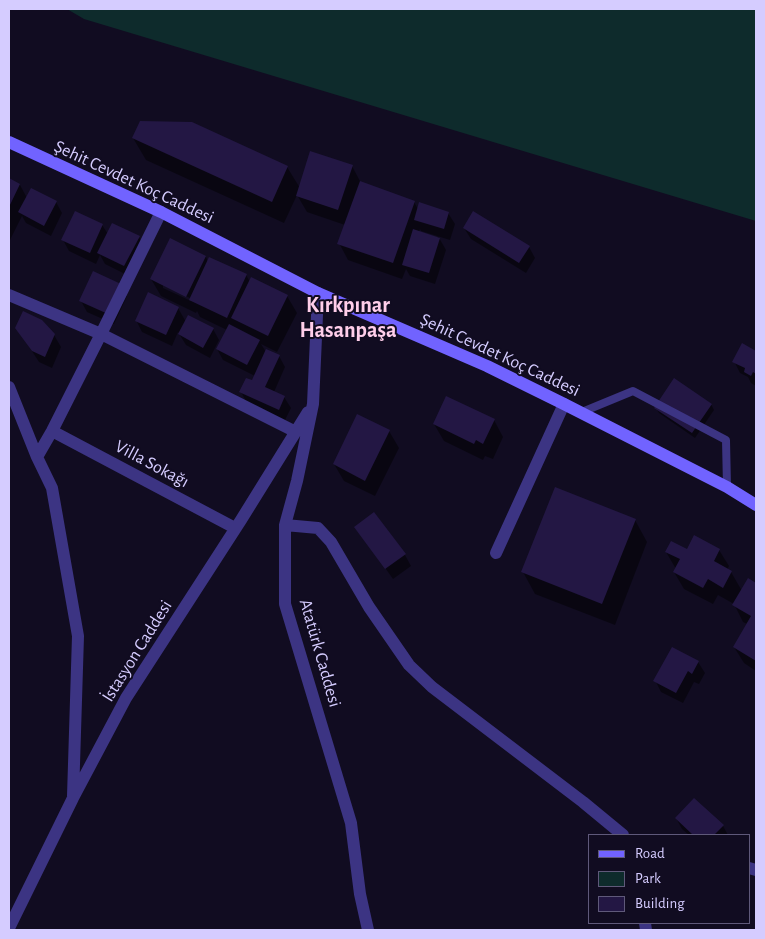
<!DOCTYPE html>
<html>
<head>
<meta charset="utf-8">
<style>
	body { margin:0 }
	#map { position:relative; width:765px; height:939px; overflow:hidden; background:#110c21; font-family:"Alegreya Sans",sans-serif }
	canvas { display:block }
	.frame { position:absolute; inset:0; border:10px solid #d5ccff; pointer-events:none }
	.legend { position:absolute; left:588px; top:834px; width:162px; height:90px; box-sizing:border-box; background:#110c21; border:1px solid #5f597a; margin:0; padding:6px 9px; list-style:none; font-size:15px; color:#d5ccff }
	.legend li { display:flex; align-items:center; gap:10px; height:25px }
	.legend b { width:25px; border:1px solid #5f597a }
</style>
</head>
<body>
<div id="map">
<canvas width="765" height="939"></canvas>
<div class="frame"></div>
<ul class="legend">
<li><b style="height:6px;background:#7163ff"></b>Road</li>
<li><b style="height:14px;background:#0e2b2c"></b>Park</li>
<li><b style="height:14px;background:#231744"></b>Building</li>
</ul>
</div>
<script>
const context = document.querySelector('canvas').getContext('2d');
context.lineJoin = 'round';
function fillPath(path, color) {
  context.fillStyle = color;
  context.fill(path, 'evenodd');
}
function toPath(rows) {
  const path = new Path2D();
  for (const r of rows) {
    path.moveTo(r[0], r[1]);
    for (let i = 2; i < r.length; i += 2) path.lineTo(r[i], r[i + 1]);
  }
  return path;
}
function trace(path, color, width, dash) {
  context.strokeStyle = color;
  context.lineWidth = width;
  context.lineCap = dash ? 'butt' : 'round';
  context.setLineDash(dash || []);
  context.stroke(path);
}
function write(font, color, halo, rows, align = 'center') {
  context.font = font + ' "Alegreya Sans",sans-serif';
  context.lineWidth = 4;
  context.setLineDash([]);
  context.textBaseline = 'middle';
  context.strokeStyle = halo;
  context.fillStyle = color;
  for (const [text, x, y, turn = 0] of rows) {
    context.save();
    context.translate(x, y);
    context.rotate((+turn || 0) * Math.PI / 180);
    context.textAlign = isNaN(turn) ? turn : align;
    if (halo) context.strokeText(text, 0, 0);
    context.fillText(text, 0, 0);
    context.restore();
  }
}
const green = toPath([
	[67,9,756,9,756,221,84,19]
]);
const shadow = toPath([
	[133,138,287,167,300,188,352,166,361,183,414,202,418,209,448,213,455,224,450,240,421,231,420,229,419,232,437,238,438,236,446,250,435,284,410,276,406,269,402,279,348,260,339,243,345,225,307,212,297,195,284,223,146,160],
	[9,180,20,185,27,198,56,202,62,213,51,236,26,223,22,216,9,242],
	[102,225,108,234,139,237,145,248,131,277,105,264,100,255,96,264,69,251,63,240],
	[464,228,529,247,535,258,526,273,471,239],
	[170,240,206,257,208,262,246,275,250,282,287,296,297,313,277,352,261,344,266,352,279,356,285,367,274,392,284,397,291,408,285,420,247,403,241,392,252,382,255,376,223,360,217,349,227,330,200,317,197,311,196,313,161,296,151,279],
	[163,285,192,299,191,301,163,288],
	[127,296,114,324,87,312,81,301],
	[178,308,186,322,213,329,219,340,210,358,186,345,178,332,172,346,142,332,136,320],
	[17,328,54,335,61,347,52,368,39,362],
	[742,345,756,352,756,386,751,383,748,377,740,373,734,361],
	[711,404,714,410,695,438,659,413,656,408],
	[494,420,503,437,493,459,485,456,483,460,444,441,434,424],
	[389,431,399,448,375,496,344,481,334,464],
	[635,520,647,542,615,625,535,594,523,572],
	[356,527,405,555,411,566,393,579],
	[719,550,729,566,727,570,731,572,742,591,748,579,756,584,756,671,744,663,734,647,747,624,743,622,734,604,718,595,713,604,684,589,674,572,676,569,666,552],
	[672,648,698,662,705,673,699,684,694,682,683,703,661,692,655,680],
	[676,818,723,826,728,835,689,835,682,829]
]);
const building = toPath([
	[140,121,192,122,288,166,272,202,132,138],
	[310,151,353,165,338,210,296,196],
	[9,178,20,184,9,207],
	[360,181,415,201,393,263,337,244],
	[31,188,57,201,44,226,18,212],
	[419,202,449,212,444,229,414,220],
	[75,211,103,224,90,253,61,240],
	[473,211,530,246,519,263,463,228],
	[112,223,140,236,124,266,97,253],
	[413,229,440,238,429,273,402,265],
	[170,238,206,256,186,297,150,279],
	[209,257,247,274,227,318,189,300],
	[93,271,121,284,108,314,79,301],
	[251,277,288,295,268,336,231,318],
	[148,292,179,307,166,335,135,321],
	[23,311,42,320,55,334,45,357,32,351,15,328],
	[188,315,214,328,203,348,178,334],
	[229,324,260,340,247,365,216,349],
	[742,343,756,351,756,374,753,372,751,376,744,372,745,368,732,362],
	[266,349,280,355,265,387,285,396,279,410,239,392,246,378,252,380],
	[674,378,712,404,692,433,654,408],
	[446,396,495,419,483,444,476,440,474,444,433,424],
	[357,414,390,430,365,481,333,464],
	[555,487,636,519,602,604,521,572],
	[374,512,406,554,385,569,354,527],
	[694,535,720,549,714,561,732,571,723,588,708,579,703,588,673,572,680,559,665,552,671,541,687,549],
	[748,578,756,583,756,661,733,647,751,616,732,605],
	[672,647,699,661,692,674,688,671,676,693,653,681],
	[694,798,724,825,714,835,693,835,675,818]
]);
const lane = toPath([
	[582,412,633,391,726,440,727,487]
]);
const street = toPath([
	[318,293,313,404,297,481,285,525,285,604,351,823,360,894,368,930],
	[9,295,101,334,296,432],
	[9,387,37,457,52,488,78,636,73,796],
	[52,431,235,528],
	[37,457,52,431,101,334,161,212],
	[285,525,318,528,331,542,369,607,409,665,432,687,583,802,623,835],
	[496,553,564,404],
	[749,868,756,870],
	[645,923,646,930],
	[9,928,73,798,126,698,241,520,308,412]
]);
const secondary = toPath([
	[9,142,161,212,318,293,487,366,564,404,727,487,756,505]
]);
const streetNames = [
	["Şehit Cevdet Koç Caddesi",134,182,25],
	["Şehit Cevdet Koç Caddesi",500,355,25],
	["Villa Sokağı",152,464,28],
	["İstasyon Caddesi",137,651,-58],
	["Atatürk Caddesi",320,653,74]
];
const districtNames = [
	["Kırkpınar",348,305],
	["Hasanpaşa",348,330]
];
fillPath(green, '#0e2b2c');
fillPath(shadow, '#0007');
fillPath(building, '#231744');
trace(lane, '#3c3483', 8);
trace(street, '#3c3483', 12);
trace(secondary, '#7163ff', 12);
write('18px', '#d5ccff', '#110c21', streetNames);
write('bold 22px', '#ffceea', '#110c21', districtNames);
</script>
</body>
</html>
